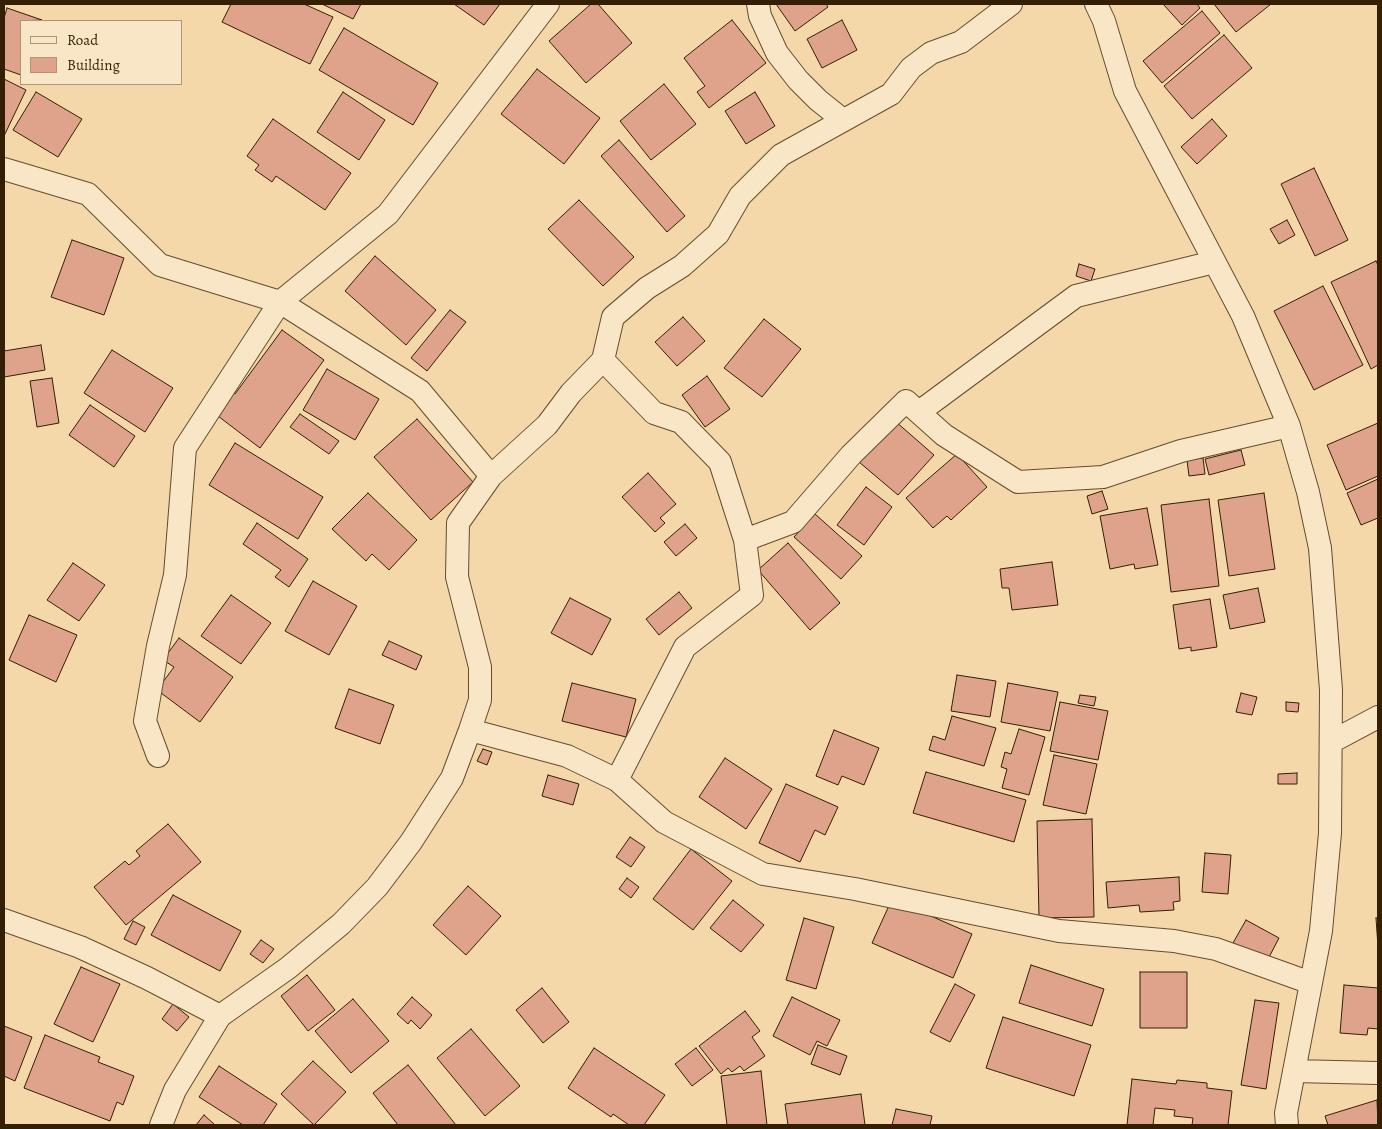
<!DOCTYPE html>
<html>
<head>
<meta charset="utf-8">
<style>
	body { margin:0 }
	#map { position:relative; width:1382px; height:1129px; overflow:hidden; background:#f5d8a9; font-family:Alegreya,serif }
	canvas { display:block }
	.frame { position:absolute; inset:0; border:5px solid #341f05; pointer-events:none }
	.legend { position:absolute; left:20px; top:20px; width:162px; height:65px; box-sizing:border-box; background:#f8e6c7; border:1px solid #aa9679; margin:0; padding:6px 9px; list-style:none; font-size:15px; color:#341f05 }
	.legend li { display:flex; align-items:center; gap:10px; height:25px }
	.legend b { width:25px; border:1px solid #aa9679 }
</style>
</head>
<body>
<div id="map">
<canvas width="1382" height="1129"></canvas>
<div class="frame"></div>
<ul class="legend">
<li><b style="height:6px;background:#f8e6c7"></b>Road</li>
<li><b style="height:14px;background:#dfa28b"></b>Building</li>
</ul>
</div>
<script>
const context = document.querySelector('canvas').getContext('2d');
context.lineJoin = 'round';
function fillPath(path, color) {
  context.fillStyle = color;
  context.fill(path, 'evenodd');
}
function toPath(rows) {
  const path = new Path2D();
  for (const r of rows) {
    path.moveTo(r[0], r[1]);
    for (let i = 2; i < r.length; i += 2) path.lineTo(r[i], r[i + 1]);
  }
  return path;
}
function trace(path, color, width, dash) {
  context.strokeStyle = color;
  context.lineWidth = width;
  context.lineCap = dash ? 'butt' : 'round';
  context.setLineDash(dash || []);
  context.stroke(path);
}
const building = toPath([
	[231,4,304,4,333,17,310,64,222,22,231,4],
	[322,4,361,4,353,19,322,4],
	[454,4,500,4,484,25,454,4],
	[591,4,598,4,632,43,586,83,549,41,591,4],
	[776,4,826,4,828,7,795,31,776,4],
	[1163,4,1197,4,1200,8,1182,25,1163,4],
	[1214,4,1271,4,1236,32,1214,4],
	[7,8,42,20,21,21,21,75,4,69,4,18,7,8],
	[1202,11,1220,33,1162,83,1143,61,1202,11],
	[732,20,766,63,709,108,697,92,705,86,684,58,732,20],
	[842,20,857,50,822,68,807,39,842,20],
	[344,28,438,83,413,125,319,70,344,28],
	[1224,35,1252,68,1192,119,1164,86,1224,35],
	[537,69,600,118,564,164,501,114,537,69],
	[4,79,26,90,4,136,4,79],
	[664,84,696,124,651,160,620,121,664,84],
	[36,92,82,119,58,157,13,130,36,92],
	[343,92,385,120,359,160,317,132,343,92],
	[755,92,775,126,746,144,725,111,755,92],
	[273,119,351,173,325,210,276,176,272,182,255,170,259,165,247,156,273,119],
	[1212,119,1227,136,1197,164,1181,147,1212,119],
	[619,140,685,216,667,232,601,156,619,140],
	[1314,168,1348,240,1315,256,1281,184,1314,168],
	[579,200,634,257,603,286,548,229,579,200],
	[1287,220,1295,235,1279,244,1270,229,1287,220],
	[72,240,124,258,104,315,51,297,72,240],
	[375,256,436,310,406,345,345,291,375,256],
	[1376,261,1378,265,1378,365,1371,369,1331,282,1376,261],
	[1079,264,1095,269,1091,281,1076,276,1079,264],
	[1323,286,1363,365,1314,390,1274,311,1323,286],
	[450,310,466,322,427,371,411,358,450,310],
	[683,317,705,341,677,366,655,342,683,317],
	[764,319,801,349,762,397,724,368,764,319],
	[282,330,324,360,260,448,214,413,230,390,235,394,282,330],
	[41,345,45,370,4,377,4,351,41,345],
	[112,350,173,388,145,432,84,393,112,350],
	[327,369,379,399,355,440,303,410,327,369],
	[707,376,730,409,705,427,682,395,707,376],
	[52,378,59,423,37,427,30,381,52,378],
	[90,405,135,436,114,467,69,435,90,405],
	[300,414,339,441,329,454,290,427,300,414],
	[417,419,473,482,431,520,374,457,417,419],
	[895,421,934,455,898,495,859,462,895,421],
	[1378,423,1378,476,1346,490,1327,445,1378,423],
	[235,443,323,497,298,539,209,485,235,443],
	[1241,450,1245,465,1209,475,1205,459,1241,450],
	[957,454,987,487,951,520,947,516,933,528,906,498,957,454],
	[1203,458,1205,474,1189,476,1187,460,1203,458],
	[648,473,676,504,660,518,665,523,655,532,622,497,648,473],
	[1378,479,1378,518,1361,525,1347,493,1378,479],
	[866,487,892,507,864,545,837,525,866,487],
	[1102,491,1108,509,1092,514,1087,496,1102,491],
	[368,493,417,540,389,570,372,554,366,561,332,529,368,493],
	[1264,493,1275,569,1229,576,1218,500,1264,493],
	[1209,499,1219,586,1171,592,1161,505,1209,499],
	[1147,508,1158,565,1135,569,1134,564,1110,569,1100,516,1147,508],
	[815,514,862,556,841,579,794,537,815,514],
	[257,523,308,559,289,587,275,577,281,570,243,544,257,523],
	[685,524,697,538,676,556,664,542,685,524],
	[788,543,840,603,810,630,758,570,788,543],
	[1052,562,1058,605,1012,610,1009,588,1002,588,1000,569,1052,562],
	[73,563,105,585,79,621,47,600,73,563],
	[313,581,357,606,329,655,285,631,313,581],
	[1258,588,1265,622,1230,629,1223,595,1258,588],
	[679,592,692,608,659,635,646,619,679,592],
	[231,595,271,623,241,664,201,636,231,595],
	[570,598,611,619,592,655,551,633,570,598],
	[1210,599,1217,647,1191,651,1191,647,1179,649,1173,605,1210,599],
	[29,615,77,635,56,682,9,660,29,615],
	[179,638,233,677,200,722,157,690,174,667,163,660,179,638],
	[389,641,422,656,416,670,382,655,389,641],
	[957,675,996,681,990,717,951,711,957,675],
	[572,683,636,699,626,737,562,721,572,683],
	[1008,683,1058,692,1050,731,1001,722,1008,683],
	[349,689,394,705,380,744,335,728,349,689],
	[1241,693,1257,697,1252,715,1236,712,1241,693],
	[1080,695,1096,697,1094,706,1078,703,1080,695],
	[1060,702,1108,711,1098,760,1050,751,1060,702],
	[1286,702,1299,703,1298,712,1286,711,1286,702],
	[952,716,996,728,984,766,929,750,933,736,945,740,952,716],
	[1019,729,1045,737,1029,795,1002,788,1007,769,1001,767,1005,752,1011,754,1019,729],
	[834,730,879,748,864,785,842,776,838,785,816,776,834,730],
	[483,749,492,752,487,765,477,761,483,749],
	[1054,755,1097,764,1086,814,1043,805,1054,755],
	[725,758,772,789,746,829,699,797,725,758],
	[926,772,1026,800,1014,842,913,813,926,772],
	[1297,773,1297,784,1278,784,1278,774,1297,773],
	[548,775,579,784,573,805,542,796,548,775],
	[786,784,838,807,825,835,815,830,800,862,759,843,786,784],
	[1092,819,1094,917,1039,918,1037,821,1092,819],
	[168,824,201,862,126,925,94,887,125,861,129,865,140,856,136,851,168,824],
	[630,837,645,847,631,867,616,857,630,837],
	[691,849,732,881,693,930,653,899,691,849],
	[1205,853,1231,855,1228,894,1202,892,1205,853],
	[1179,877,1180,901,1173,902,1174,910,1140,912,1139,905,1108,908,1106,882,1179,877],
	[627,878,639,887,631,898,619,889,627,878],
	[468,886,501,916,466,955,433,925,468,886],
	[173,895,241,931,220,971,151,935,173,895],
	[892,899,972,934,953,978,872,943,892,899],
	[733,900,764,925,741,952,710,928,733,900],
	[804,918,834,927,816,989,786,980,804,918],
	[1376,918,1378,918,1378,947,1376,918],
	[1246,920,1279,938,1267,961,1233,943,1246,920],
	[133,921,145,927,136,945,124,939,133,921],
	[261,940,274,949,263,963,250,954,261,940],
	[1031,965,1104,989,1092,1026,1019,1003,1031,965],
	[81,967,120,984,93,1042,54,1024,81,967],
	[1140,972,1187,972,1187,1028,1140,1028,1140,972],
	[307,975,335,1010,308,1031,281,996,307,975],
	[955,984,975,995,950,1042,930,1032,955,984],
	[1344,985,1378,988,1378,1029,1368,1028,1367,1035,1340,1033,1344,985],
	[542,988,569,1022,543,1043,516,1010,542,988],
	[412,997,432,1015,420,1029,411,1020,408,1024,397,1014,412,997],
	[792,997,840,1020,827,1046,817,1041,810,1055,773,1036,792,997],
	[353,999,389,1041,351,1073,315,1031,353,999],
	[1255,1000,1279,1003,1266,1089,1241,1085,1255,1000],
	[173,1004,189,1017,177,1031,162,1019,173,1004],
	[745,1011,760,1031,752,1037,765,1056,744,1071,740,1066,732,1072,728,1068,721,1074,699,1046,745,1011],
	[1003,1017,1091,1045,1074,1096,986,1068,1003,1017],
	[4,1026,32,1037,15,1081,4,1076,4,1026],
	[471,1029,520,1086,485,1116,437,1058,471,1029],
	[45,1035,100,1057,98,1062,134,1076,123,1105,117,1102,110,1121,24,1088,45,1035],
	[818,1045,847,1056,840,1075,811,1064,818,1045],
	[594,1048,665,1095,644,1125,629,1125,613,1114,611,1117,568,1088,594,1048],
	[696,1048,713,1070,692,1086,675,1064,696,1048],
	[313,1061,346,1092,314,1125,281,1094,313,1061],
	[408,1065,456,1125,398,1125,373,1093,408,1065],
	[219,1066,277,1104,263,1125,243,1125,199,1097,219,1066],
	[761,1071,767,1125,727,1125,721,1076,761,1071],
	[1132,1079,1176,1084,1177,1080,1207,1083,1207,1088,1232,1091,1228,1125,1192,1125,1193,1118,1174,1116,1175,1110,1155,1108,1153,1125,1127,1125,1132,1079],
	[861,1094,865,1125,788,1125,785,1104,861,1094],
	[1377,1100,1378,1125,1328,1125,1325,1116,1377,1100],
	[896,1109,932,1116,930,1125,892,1125,896,1109],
	[204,1115,215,1125,196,1125,204,1115]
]);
const street = toPath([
	[758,4,760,16,777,53,798,80,818,100,843,120],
	[1096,4,1104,21,1125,91,1243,316,1289,426,1308,492,1320,548,1331,690,1330,833,1321,931,1286,1113,1287,1125],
	[4,169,88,194,160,265,280,302,420,391,491,476],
	[603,360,654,413,681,422,720,462,745,540,752,595,685,647,617,780],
	[919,412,1076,296,1214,262],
	[745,540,793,522,851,455,906,401,944,435,1018,482,1103,477,1181,451,1289,426],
	[470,730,567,756,617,780,664,822,763,874,855,889,1059,931,1174,941,1216,949,1311,983],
	[1331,742,1378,717],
	[158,756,145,721,158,646,175,575,185,448,280,302,388,214,548,4],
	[4,920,80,947,147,978,220,1016],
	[1294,1071,1378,1073],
	[161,1125,175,1090,220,1016,288,968,341,924,377,887,411,842,452,778,470,730,480,700,480,667,457,577,458,523,491,476,547,425,571,393,603,360,613,317,647,288,682,266,718,234,740,196,781,155,891,94,911,68,931,53,961,42,1011,4]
]);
fillPath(building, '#dfa28b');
trace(building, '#341f05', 1);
trace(street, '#644d2e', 24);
trace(street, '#f8e6c7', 22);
</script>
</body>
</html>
